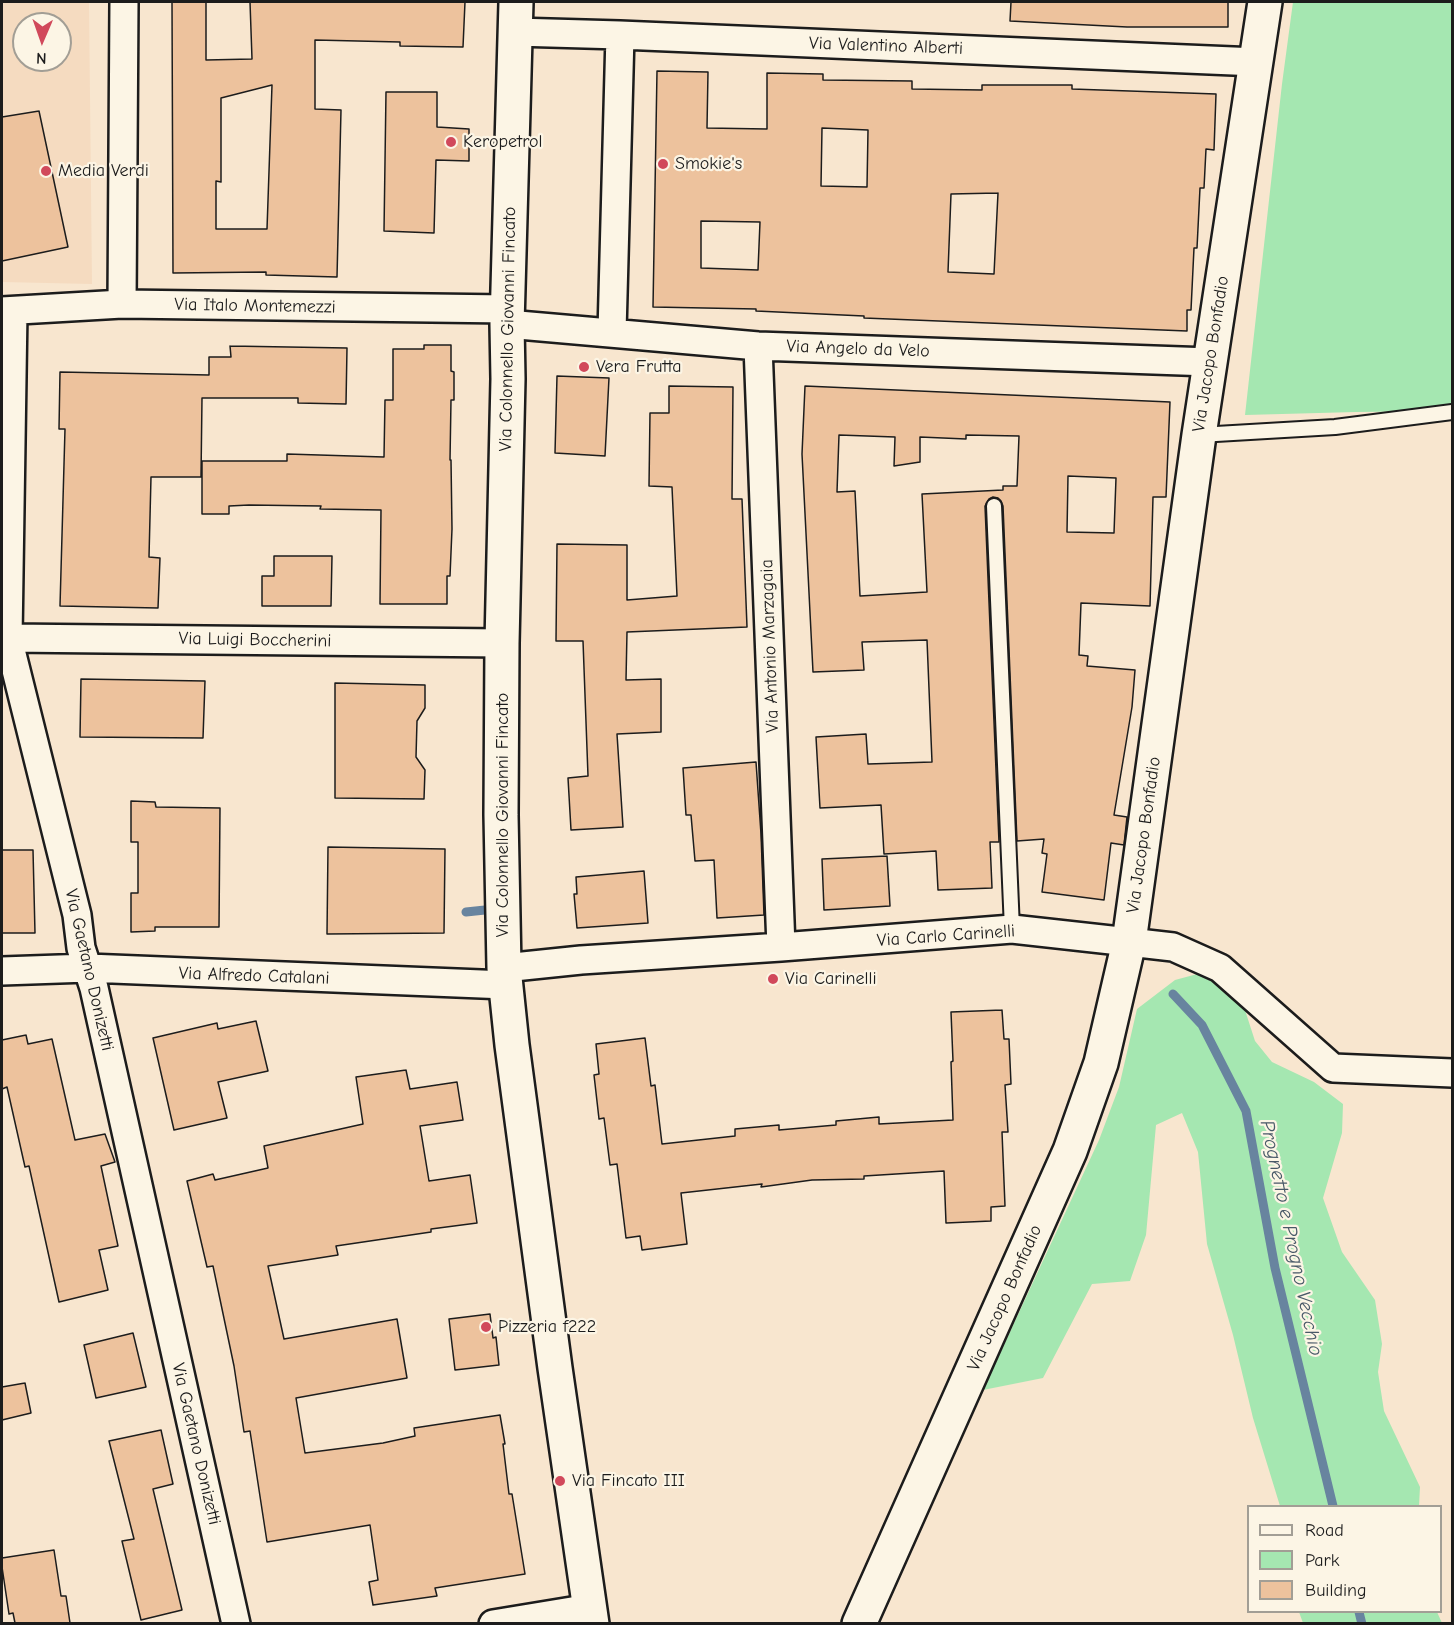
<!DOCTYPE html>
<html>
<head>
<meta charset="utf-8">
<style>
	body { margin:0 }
	#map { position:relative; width:1454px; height:1625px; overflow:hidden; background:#f8e6cf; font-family:"Comic Neue",sans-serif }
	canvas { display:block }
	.frame { position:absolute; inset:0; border:3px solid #1c1c1c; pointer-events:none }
	.legend { position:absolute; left:1247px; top:1505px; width:195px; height:108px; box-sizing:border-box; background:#fcf5e5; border:2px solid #a29e95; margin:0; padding:8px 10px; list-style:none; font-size:18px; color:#1c1c1c }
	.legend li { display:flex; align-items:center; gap:12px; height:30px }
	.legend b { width:30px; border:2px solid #a29e95 }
	.north { position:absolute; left:12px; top:12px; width:60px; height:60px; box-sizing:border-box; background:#fcf5e5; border:2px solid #a29e95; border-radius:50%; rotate:182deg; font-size:16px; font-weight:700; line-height:24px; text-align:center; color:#1c1c1c }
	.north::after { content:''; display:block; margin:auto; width:21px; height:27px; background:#d1495b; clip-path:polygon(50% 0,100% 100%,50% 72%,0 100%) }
</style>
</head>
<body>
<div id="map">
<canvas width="1454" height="1625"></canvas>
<div class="frame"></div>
<ul class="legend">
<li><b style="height:8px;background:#fcf5e5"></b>Road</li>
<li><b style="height:16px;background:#a5e7b1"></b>Park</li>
<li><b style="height:16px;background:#edc29d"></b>Building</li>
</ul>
<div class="north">N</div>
</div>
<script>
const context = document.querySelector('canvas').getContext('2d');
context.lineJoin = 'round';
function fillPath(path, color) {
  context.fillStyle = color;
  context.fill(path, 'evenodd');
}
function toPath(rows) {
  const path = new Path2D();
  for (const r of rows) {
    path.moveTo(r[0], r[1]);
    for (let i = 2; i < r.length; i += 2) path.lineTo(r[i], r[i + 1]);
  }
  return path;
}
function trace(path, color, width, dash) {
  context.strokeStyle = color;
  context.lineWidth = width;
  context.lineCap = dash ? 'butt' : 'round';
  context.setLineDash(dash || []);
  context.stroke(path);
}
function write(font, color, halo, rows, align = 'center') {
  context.font = font + ' "Comic Neue",sans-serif';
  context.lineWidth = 4.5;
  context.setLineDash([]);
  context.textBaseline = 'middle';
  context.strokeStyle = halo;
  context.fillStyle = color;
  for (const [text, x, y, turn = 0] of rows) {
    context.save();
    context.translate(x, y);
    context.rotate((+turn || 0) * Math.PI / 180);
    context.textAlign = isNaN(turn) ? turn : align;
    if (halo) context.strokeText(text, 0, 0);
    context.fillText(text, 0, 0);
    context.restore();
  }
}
const built = toPath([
	[2,2,89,2,92,284,2,282],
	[24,24,60,24,60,60,24,60]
]);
const green = toPath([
	[1293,2,1452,2,1452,411,1356,412,1245,415,1282,84],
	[1201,973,1228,977,1244,1007,1255,1041,1272,1062,1314,1082,1343,1104,1342,1133,1323,1198,1342,1252,1375,1300,1382,1344,1378,1372,1384,1411,1420,1487,1419,1506,1280,1506,1253,1418,1233,1335,1207,1244,1198,1152,1182,1113,1156,1125,1146,1235,1130,1281,1092,1284,1043,1378,983,1390,1099,1140,1119,1087,1137,1009,1175,980],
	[1299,1612,1437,1612,1442,1623,1303,1623]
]);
const stream = toPath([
	[466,912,485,910],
	[1173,994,1202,1025,1246,1111,1275,1268,1333,1506],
	[1359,1612,1362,1624]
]);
const building = toPath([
	[172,2,206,2,206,60,252,59,250,2,465,2,463,47,400,46,400,42,315,40,315,109,341,110,337,277,266,275,266,272,173,273,172,2],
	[272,85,267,229,216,229,216,181,221,182,221,98,272,85],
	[1011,2,1228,2,1228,27,1127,27,1010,21,1011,2],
	[657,71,708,72,707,128,767,129,767,73,823,74,823,80,912,81,912,89,982,90,982,85,1072,85,1072,89,1216,94,1214,150,1206,149,1204,188,1200,188,1197,248,1194,248,1191,310,1187,310,1187,331,864,318,864,316,756,311,756,309,653,307,657,71],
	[822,128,868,130,867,187,821,186,822,128],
	[998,193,994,274,948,272,951,194,998,193],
	[701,221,760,222,758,270,701,268,701,221],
	[386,92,437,92,437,127,469,129,469,161,436,160,434,233,384,231,386,92],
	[39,111,68,247,2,261,2,117,39,111],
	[424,345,451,345,451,371,454,372,454,400,451,400,450,460,451,460,452,529,450,576,447,576,447,604,380,604,381,510,320,509,321,506,249,505,229,506,229,514,202,514,202,461,287,461,287,454,384,457,385,400,393,400,393,349,424,349,424,345],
	[230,346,347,348,346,404,298,403,298,398,202,398,201,477,151,477,149,557,160,558,158,608,60,606,65,429,59,429,60,372,209,375,209,357,231,357,230,346],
	[557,376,609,378,605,456,555,453,557,376],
	[669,386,733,387,732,499,742,499,747,627,627,632,626,680,661,679,661,732,617,734,623,827,571,830,568,778,588,776,583,641,556,641,557,544,627,545,627,600,677,596,672,487,649,486,650,413,669,413,669,386],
	[805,386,1170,402,1166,497,1153,497,1150,606,1081,603,1079,655,1088,656,1087,666,1135,670,1132,707,1114,815,1127,817,1124,845,1111,843,1104,900,1042,892,1047,854,1042,853,1044,839,1017,841,1003,506,1001,501,998,498,993,497,989,499,985,506,999,842,990,842,992,888,938,890,936,851,884,854,881,805,820,808,816,737,866,734,868,764,932,762,927,640,862,642,864,670,813,672,802,454,805,386],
	[839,435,895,437,894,466,920,462,920,437,966,439,966,435,1019,436,1017,486,1003,486,1003,490,922,494,927,592,860,596,855,491,837,492,839,435],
	[1068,476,1116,478,1114,533,1067,532,1068,476],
	[274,556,332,556,331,606,262,606,262,576,274,576,274,556],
	[81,679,205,681,203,738,80,737,81,679],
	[335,683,425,685,425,708,417,721,416,757,425,770,424,799,335,798,335,683],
	[756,762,761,834,764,915,717,918,714,860,695,861,691,815,686,815,683,768,756,762],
	[131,801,155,802,156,807,220,808,219,927,155,927,155,931,131,932,131,893,138,893,138,842,131,842,131,801],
	[328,847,445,849,444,933,327,934,328,847],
	[2,850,33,850,35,933,2,933,2,850],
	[887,856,890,906,824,910,822,859,887,856],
	[644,871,648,923,577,928,574,894,577,894,576,877,644,871],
	[1002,1010,1004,1039,1009,1039,1011,1084,1005,1085,1008,1132,1002,1132,1005,1206,991,1207,991,1221,946,1223,944,1171,864,1176,864,1179,812,1180,761,1187,762,1184,681,1193,687,1244,642,1250,640,1236,626,1238,617,1164,610,1165,604,1118,599,1119,594,1075,599,1074,596,1044,645,1038,651,1086,655,1085,662,1144,735,1136,735,1129,779,1125,779,1130,836,1125,836,1121,879,1117,879,1124,953,1120,951,1062,953,1061,951,1012,1002,1010],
	[256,1021,268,1071,218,1082,227,1118,174,1130,153,1038,217,1023,218,1029,256,1021],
	[26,1035,28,1044,52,1039,75,1140,105,1134,115,1162,101,1166,118,1246,99,1250,108,1290,59,1302,29,1166,25,1167,7,1087,2,1089,2,1040,26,1035],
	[406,1070,410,1089,457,1082,463,1120,420,1126,429,1181,470,1175,477,1223,431,1229,431,1232,336,1246,338,1255,268,1266,284,1339,397,1319,407,1378,296,1398,305,1453,383,1443,415,1436,414,1428,500,1415,505,1444,503,1444,509,1494,512,1494,525,1574,435,1588,437,1596,373,1605,369,1582,378,1580,370,1525,267,1542,250,1431,244,1432,234,1366,213,1266,207,1267,187,1181,213,1174,215,1180,268,1168,264,1146,363,1124,356,1077,406,1070],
	[490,1314,493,1338,496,1337,499,1365,455,1370,449,1319,490,1314],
	[133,1333,146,1387,96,1398,84,1345,133,1333],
	[25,1383,31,1413,2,1420,2,1387,25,1383],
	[161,1430,173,1484,153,1489,182,1610,141,1620,122,1541,134,1539,109,1441,161,1430],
	[54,1550,61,1596,66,1596,70,1623,15,1623,13,1613,9,1614,2,1567,2,1558,54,1550]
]);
const service = toPath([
	[1199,435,1335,427,1452,412],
	[994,506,1012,929]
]);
const minor = toPath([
	[515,32,620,35,1257,62],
	[122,304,124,2],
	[2,311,122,304,508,309],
	[13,311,8,638,77,915,81,948,94,988,236,1624],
	[507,324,758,346,1210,362],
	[612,332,620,35],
	[758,346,781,947],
	[8,638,502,643],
	[504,968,581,960,781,947,1012,929,1129,942,1173,947,1220,968,1333,1068,1452,1073],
	[2,971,88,968,506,985],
	[493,1624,590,1608]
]);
const tertiary = toPath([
	[859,1624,1070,1151,1101,1063,1129,942,1199,435,1265,2]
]);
const secondary = toPath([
	[516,2,507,324,508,379,502,643,501,815,504,968,512,1045,555,1368,592,1624]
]);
const markers = [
	[451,142,6,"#d1495b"],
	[663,164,6,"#d1495b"],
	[46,171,6,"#d1495b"],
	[584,367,6,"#d1495b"],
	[773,979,6,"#d1495b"],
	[486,1327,6,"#d1495b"],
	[560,1481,6,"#d1495b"]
];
const streetNames = [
	["Via Valentino Alberti",886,46,2],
	["Via Italo Montemezzi",255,306,1],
	["Via Colonnello Giovanni Fincato",508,329,-89],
	["Via Angelo da Velo",858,349,2],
	["Via Jacopo Bonfadio",1211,354,-81],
	["Via Luigi Boccherini",255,640,1],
	["Via Antonio Marzagaia",770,646,-92],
	["Via Colonnello Giovanni Fincato",503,815,-90],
	["Via Jacopo Bonfadio",1144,835,-82],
	["Via Carlo Carinelli",946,936,-4],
	["Via Gaetano Donizetti",89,970,77],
	["Via Alfredo Catalani",254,976,2],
	["Via Jacopo Bonfadio",1005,1298,-66],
	["Via Gaetano Donizetti",196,1444,77]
];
const poiNames = [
	["Keropetrol",463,142],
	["Smokie's",675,164],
	["Media Verdi",58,171],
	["Vera Frutta",596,367],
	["Via Carinelli",785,979],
	["Pizzeria f222",498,1327],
	["Via Fincato III",572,1481]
];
const waterNames = [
	["Prognetto e Progno Vecchio",1291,1238,78]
];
fillPath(built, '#f5dbc0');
fillPath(green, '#a5e7b1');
trace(stream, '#68849f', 9);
fillPath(building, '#edc29d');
trace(building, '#1c1c1c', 1.5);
trace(service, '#1c1c1c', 18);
trace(minor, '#1c1c1c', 32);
trace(tertiary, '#1c1c1c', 38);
trace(secondary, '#1c1c1c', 38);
trace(service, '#fcf5e5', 14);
trace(minor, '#fcf5e5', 27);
trace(tertiary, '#fcf5e5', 33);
trace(secondary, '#fcf5e5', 33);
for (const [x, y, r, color] of markers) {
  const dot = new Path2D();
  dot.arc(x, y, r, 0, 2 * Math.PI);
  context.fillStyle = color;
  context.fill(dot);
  trace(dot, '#fcf5e5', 2);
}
write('18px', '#1c1c1c', '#fcf5e5', streetNames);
write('18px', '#1c1c1c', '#fcf5e5', poiNames, 'left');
write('italic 20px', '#485968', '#fcf5e5', waterNames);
</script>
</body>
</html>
